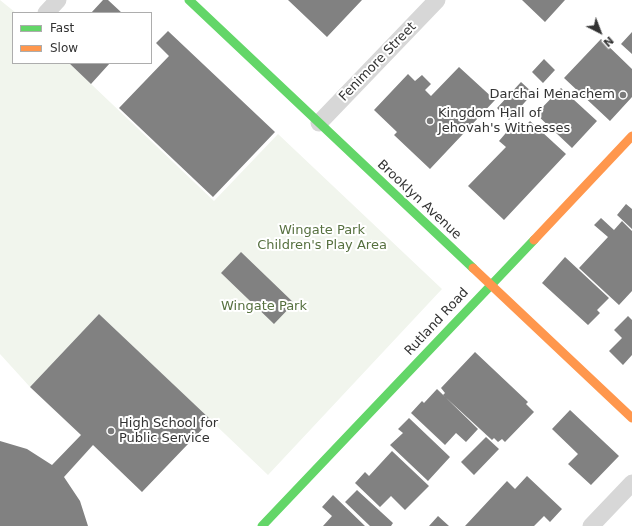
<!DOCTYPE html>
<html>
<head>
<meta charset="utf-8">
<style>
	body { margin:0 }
	#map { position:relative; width:632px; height:526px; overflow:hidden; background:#fff; font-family:"DejaVu Sans",sans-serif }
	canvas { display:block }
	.legend { position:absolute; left:12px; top:12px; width:140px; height:52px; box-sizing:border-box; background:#fff; border:1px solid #adadad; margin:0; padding:5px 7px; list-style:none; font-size:12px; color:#333 }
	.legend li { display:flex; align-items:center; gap:8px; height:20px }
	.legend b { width:20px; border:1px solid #adadad }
	.north { position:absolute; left:580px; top:12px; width:40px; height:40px; -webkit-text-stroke:3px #fff; paint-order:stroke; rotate:138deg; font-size:11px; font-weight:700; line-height:16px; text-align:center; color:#333 }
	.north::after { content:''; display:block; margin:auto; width:14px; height:18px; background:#333; clip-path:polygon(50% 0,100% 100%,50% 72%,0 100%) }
</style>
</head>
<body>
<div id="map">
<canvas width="632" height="526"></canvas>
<ul class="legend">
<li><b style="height:5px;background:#63d668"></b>Fast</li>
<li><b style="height:5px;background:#ff974d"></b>Slow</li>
</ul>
<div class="north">N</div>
</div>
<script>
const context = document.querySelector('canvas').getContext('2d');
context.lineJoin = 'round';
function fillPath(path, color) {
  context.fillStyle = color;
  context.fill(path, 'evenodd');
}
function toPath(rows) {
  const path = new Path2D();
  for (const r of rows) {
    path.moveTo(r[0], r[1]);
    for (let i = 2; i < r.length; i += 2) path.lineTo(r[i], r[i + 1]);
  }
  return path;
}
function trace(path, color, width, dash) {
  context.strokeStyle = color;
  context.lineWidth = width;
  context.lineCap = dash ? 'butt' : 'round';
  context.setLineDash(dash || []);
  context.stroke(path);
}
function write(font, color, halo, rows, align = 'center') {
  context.font = font + ' "DejaVu Sans",sans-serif';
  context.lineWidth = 4;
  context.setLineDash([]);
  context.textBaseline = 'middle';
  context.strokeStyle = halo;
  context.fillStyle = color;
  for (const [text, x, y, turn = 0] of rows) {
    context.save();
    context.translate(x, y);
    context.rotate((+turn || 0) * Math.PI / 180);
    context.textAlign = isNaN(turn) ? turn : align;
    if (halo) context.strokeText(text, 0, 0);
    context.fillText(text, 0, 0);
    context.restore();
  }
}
const green = toPath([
	[0,0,16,13,13,13,13,63,69,63,214,201,278,134,442,289,268,475,99,314,30,387,0,354]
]);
const building = toPath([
	[103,0,108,0,122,13,91,13],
	[288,0,362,0,327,37],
	[522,0,565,0,545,22],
	[168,31,275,132,213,197,119,108,169,56,156,43],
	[632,32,632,54,621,44],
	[601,39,632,69,632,97,610,121,564,78],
	[544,59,555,70,543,83,532,72],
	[69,63,110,63,91,84],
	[459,67,495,100,430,169,394,135,397,132,374,110,408,74,415,81,422,75,431,84,425,90,431,96],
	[521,82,533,93,509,120,497,108],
	[561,88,597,121,572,148,536,114],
	[530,121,566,154,504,220,468,186,506,147,499,141,511,127,518,134],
	[626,204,632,209,632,229,617,215],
	[601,218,614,230,622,221,632,231,632,291,619,305,579,268,608,237,594,225],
	[241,252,294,303,274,324,221,273],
	[565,257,609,298,597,310,600,313,588,325,542,283],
	[99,314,211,420,142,492,93,445,64,477,80,501,88,526,0,526,0,441,27,449,52,465,81,435,30,387],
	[628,316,632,320,632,355,623,365,609,351,622,338,614,330],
	[475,352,528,402,526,404,534,412,505,442,502,439,498,442,494,438,492,440,443,395,445,393,441,388],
	[437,389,478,429,466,442,456,433,445,445,411,413,422,401,424,403],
	[570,410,619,456,591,485,568,464,578,454,552,429],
	[409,418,450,457,428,481,390,445,403,433,398,429],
	[486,437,499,449,474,475,461,462],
	[392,451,429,486,405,510,391,496,380,507,355,483,365,472,369,476],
	[527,476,562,509,550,522,544,516,534,526,465,526,507,481,515,489],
	[357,490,393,523,391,526,370,526,345,502],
	[333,495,365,526,323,526,332,516,322,507],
	[438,516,449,526,429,526]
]);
const street = toPath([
	[46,13,58,0],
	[319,123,437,0],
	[591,526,632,483]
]);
const fast = toPath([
	[189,0,473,268],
	[262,526,534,240]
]);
const slow = toPath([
	[534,240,632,136],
	[473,268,632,418]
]);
const markers = [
	[623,95,4,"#7a7a7a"],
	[430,121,4,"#7a7a7a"],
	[111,431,4,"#7a7a7a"]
];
const streetNames = [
	["Fenimore Street",378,62,-46],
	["Brooklyn Avenue",419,200,43],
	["Rutland Road",437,322,-47]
];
const poiNames = [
	["Darchai Menachem",615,95,"right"],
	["Kingdom Hall of",438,114],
	["Jehovah's Witnesses",438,129],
	["High School for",119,424],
	["Public Service",119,439]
];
const parkNames = [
	["Wingate Park",322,231],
	["Children's Play Area",322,246],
	["Wingate Park",264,307]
];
fillPath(green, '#f1f5ed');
fillPath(building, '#818181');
trace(street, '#d7d7d7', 17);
trace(fast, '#63d668', 9);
trace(slow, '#ff974d', 9);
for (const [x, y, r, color] of markers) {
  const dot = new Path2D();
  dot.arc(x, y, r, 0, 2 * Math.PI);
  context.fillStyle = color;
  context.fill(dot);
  trace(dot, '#fff', 1.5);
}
write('13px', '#333', '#fff', streetNames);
write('13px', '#333', '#fff', poiNames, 'left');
write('13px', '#56703f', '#fff', parkNames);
</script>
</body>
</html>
